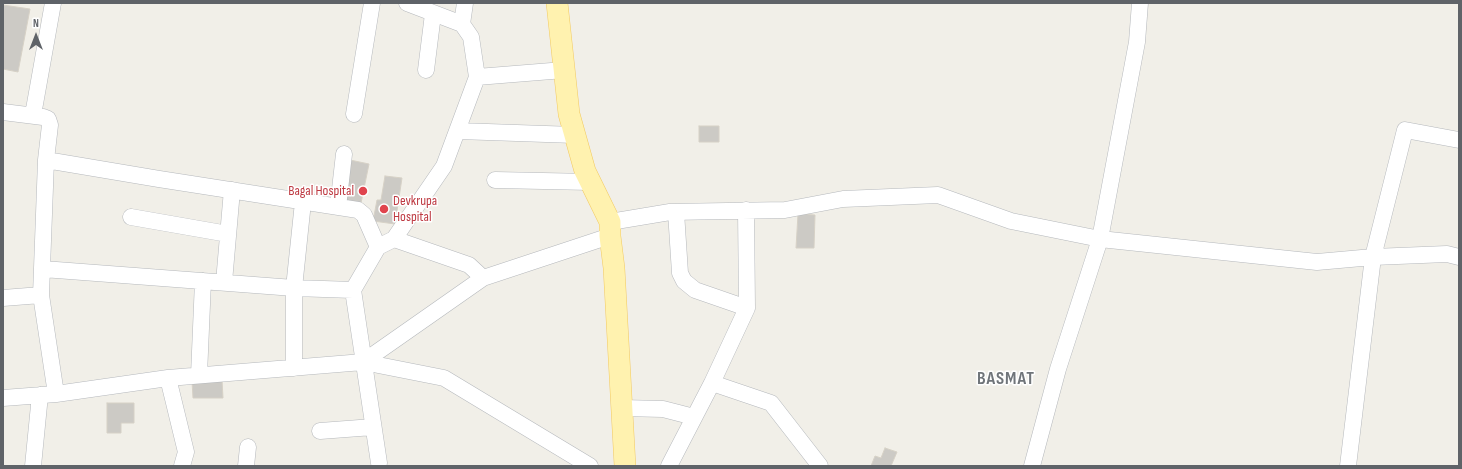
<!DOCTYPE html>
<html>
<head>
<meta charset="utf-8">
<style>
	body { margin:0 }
	#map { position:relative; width:1462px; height:469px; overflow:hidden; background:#f1efe8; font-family:"Sofia Sans Condensed",sans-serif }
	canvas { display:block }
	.frame { position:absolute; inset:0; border:4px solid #5f6368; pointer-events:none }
	.north { position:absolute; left:16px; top:16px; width:40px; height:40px; -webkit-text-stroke:3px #fff; paint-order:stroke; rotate:0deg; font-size:11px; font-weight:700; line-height:16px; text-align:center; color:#5f6368 }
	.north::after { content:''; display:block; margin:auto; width:14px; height:18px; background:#5f6368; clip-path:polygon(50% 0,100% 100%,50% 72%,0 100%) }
</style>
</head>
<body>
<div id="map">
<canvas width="1462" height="469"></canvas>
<div class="frame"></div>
<div class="north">N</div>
</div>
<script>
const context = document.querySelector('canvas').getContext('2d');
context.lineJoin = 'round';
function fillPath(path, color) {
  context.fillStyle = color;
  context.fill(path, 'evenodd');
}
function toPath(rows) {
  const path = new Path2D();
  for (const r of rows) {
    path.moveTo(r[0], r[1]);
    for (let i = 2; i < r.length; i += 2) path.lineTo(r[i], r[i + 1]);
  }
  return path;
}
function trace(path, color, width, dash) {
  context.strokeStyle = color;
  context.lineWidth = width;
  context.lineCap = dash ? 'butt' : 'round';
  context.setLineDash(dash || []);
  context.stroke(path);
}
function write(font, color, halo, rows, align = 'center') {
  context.font = font + ' "Sofia Sans Condensed",sans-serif';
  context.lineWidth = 3;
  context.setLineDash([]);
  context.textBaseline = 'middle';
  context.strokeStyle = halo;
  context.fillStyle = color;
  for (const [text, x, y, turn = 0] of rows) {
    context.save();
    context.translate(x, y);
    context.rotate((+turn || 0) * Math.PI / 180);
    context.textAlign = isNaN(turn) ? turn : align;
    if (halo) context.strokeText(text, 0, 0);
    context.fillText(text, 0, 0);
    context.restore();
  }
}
const building = toPath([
	[3,5,30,9,18,72,3,69,3,5],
	[699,126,719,126,719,142,699,142,699,126],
	[350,160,369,164,361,203,343,200,350,160],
	[385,176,402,178,395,224,373,221,377,200,381,200,385,176],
	[798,214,815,215,814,248,796,248,798,214],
	[222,380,223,398,193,398,192,381,222,380],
	[107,403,134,403,134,423,121,423,121,433,107,433,107,403],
	[885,448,897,452,891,466,871,466,875,456,881,458,885,448]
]);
const minor = toPath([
	[462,24,465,3],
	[426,70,433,14],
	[477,77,564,70],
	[3,112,43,117,48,119,50,125,46,160,41,295],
	[354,114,372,3],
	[33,115,53,3],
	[458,131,575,135],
	[46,160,159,179,358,210,364,215,378,247],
	[495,180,591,182],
	[338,207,344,154],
	[746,210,747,308,712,383,771,403,820,466],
	[676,212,680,273,684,281,695,290,747,308],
	[131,217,228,234],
	[610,222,670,212,785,210,843,199,938,195,1011,221,1100,239,1317,262,1373,257,1447,254,1459,257],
	[394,239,469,265,483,278],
	[43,269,294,288,353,290],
	[224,282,232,190],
	[3,298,41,295,56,394],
	[363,362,483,278,610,236],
	[294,368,294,288,303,202],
	[199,375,203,281],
	[168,378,363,362,444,378,590,466],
	[3,398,56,394,168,378,186,452,182,466],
	[622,408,663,409,694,417],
	[320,431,373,427],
	[379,463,353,290,378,247,394,239,444,166,477,77,471,37,462,24,407,3],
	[33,466,40,395],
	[246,466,248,447],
	[669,466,712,383],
	[1032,466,1058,369,1100,239,1137,42,1140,3],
	[1348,466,1373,257,1405,130,1459,140]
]);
const major = toPath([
	[557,3,569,114,585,171,610,222,610,236,614,268,625,466]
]);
const markers = [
	[363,191,5,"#e0444e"],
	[384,209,5,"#e0444e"]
];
const healthNames = [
	["Bagal Hospital",354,191],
	["Devkrupa",393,201,"left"],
	["Hospital",393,217,"left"]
];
const districtNames = [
	["BASMAT",1006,379]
];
fillPath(building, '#cccac5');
trace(building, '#d6d1c6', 1);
trace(minor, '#b5b8bc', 17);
trace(major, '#f2c960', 22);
trace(minor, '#fff', 16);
trace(major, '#fff2af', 21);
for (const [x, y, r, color] of markers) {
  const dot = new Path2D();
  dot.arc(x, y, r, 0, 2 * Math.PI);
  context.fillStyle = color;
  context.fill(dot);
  trace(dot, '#fff', 1.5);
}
write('14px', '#be3a42', '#fff', healthNames, 'right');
context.letterSpacing = '1px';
write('bold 18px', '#70757a', '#fff', districtNames);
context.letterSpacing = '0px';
</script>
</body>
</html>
